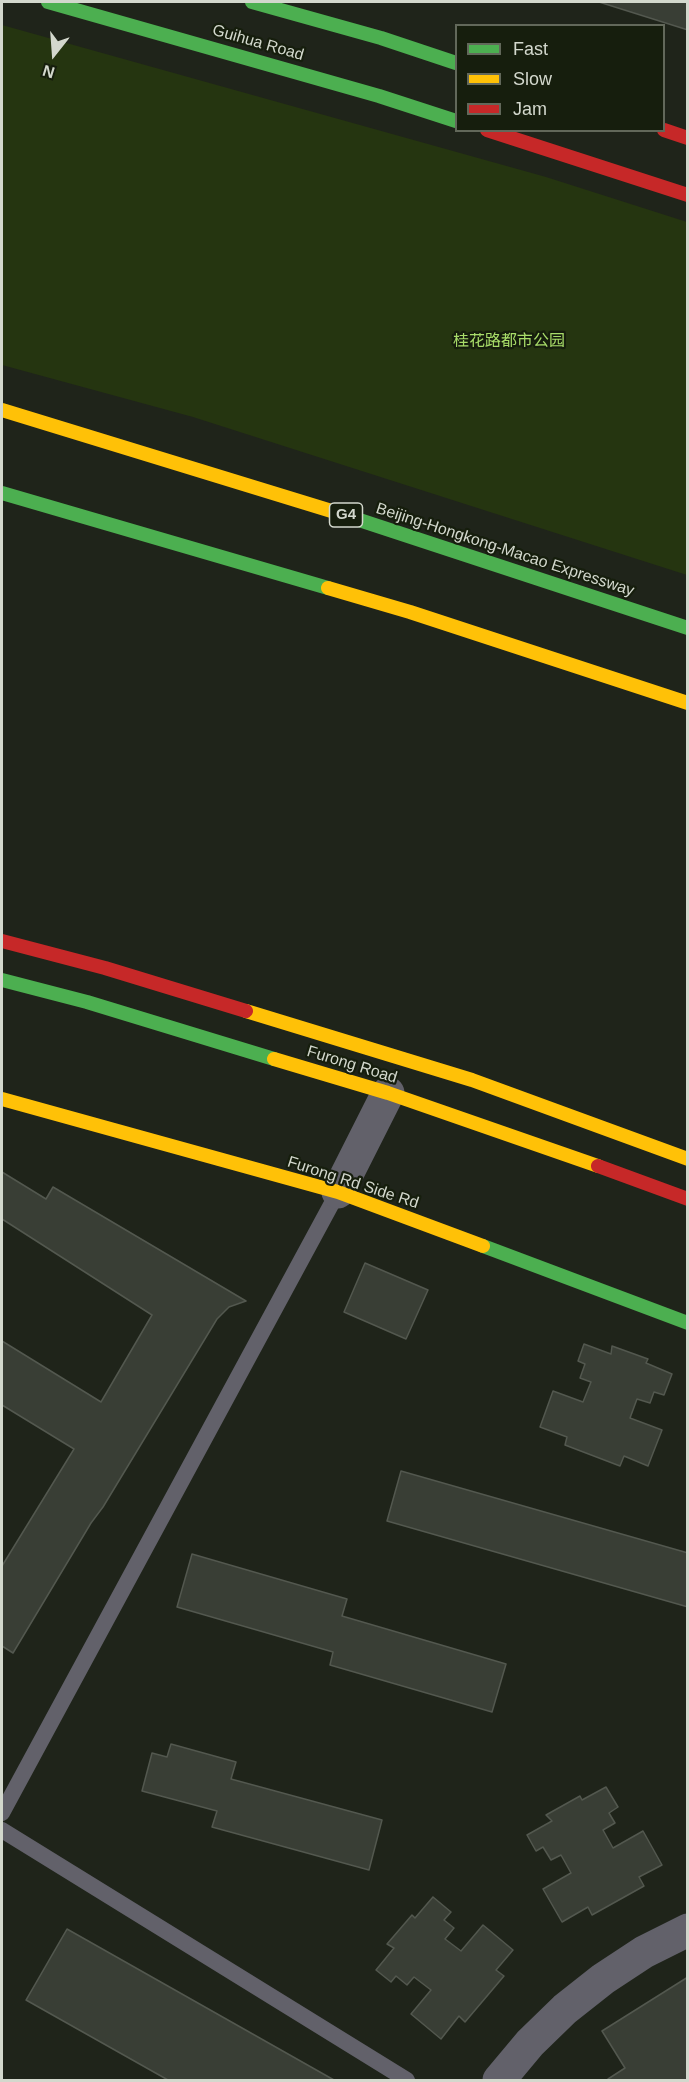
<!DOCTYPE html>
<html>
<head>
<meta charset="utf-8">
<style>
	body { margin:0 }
	#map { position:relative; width:689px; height:2082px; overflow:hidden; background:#1f241a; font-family:Arial,sans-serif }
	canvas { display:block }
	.frame { position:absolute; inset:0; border:3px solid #d3d8cd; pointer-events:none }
	.legend { position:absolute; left:455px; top:24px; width:210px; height:108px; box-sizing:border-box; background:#161e0d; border:2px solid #62685a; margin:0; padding:8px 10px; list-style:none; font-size:18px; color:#d3d8cd }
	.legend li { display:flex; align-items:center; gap:12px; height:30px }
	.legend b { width:30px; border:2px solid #62685a }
	.north { position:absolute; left:24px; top:24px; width:60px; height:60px; -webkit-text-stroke:4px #161e0d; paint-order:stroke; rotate:197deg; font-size:16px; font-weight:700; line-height:24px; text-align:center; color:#d3d8cd }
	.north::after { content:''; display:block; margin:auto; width:21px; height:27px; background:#d3d8cd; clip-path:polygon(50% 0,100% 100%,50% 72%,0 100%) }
</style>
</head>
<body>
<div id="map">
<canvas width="689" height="2082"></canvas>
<div class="frame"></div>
<ul class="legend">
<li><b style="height:8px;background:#4caf50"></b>Fast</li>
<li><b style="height:8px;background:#ffc107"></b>Slow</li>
<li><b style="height:8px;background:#c62828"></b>Jam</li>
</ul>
<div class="north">N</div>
</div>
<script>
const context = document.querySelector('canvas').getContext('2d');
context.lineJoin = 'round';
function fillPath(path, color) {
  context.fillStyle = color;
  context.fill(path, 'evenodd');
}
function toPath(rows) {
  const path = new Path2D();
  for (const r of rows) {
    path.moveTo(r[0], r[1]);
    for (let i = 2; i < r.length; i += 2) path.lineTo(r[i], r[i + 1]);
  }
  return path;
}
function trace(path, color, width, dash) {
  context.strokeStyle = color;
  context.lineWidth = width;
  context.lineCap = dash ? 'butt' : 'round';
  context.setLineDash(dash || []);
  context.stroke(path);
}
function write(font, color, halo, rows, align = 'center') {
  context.font = font + ' Arial,"Noto Sans SC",sans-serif';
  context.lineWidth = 4.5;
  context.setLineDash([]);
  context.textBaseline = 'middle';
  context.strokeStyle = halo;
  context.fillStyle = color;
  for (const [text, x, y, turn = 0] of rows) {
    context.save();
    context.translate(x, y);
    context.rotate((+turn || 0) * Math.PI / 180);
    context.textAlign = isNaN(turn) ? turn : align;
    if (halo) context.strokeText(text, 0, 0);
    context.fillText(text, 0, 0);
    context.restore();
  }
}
const green = toPath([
	[2,25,546,177,687,222,687,575,193,417,2,365]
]);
const building = toPath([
	[599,2,688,2,688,30,599,2],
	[2,1172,46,1199,53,1187,246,1301,229,1307,217,1319,103,1507,91,1523,13,1653,2,1646,2,1566,74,1449,2,1405,2,1341,101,1402,152,1315,2,1219,2,1172],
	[365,1263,428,1290,406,1339,344,1312,365,1263],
	[584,1344,611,1354,612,1346,648,1359,646,1363,672,1374,664,1395,654,1392,650,1403,637,1399,630,1418,662,1430,648,1466,624,1456,620,1466,565,1445,567,1437,540,1427,553,1391,583,1402,591,1382,580,1378,585,1364,578,1361,584,1344],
	[401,1471,688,1553,688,1607,387,1521,401,1471],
	[192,1554,347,1599,342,1616,506,1664,492,1712,330,1665,333,1652,177,1607,192,1554],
	[171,1744,236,1762,231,1779,382,1820,369,1870,212,1827,217,1811,142,1791,152,1753,167,1757,171,1744],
	[606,1787,618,1807,609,1813,615,1823,603,1830,613,1848,643,1831,662,1865,639,1877,644,1886,592,1915,588,1907,562,1922,543,1889,571,1873,561,1855,551,1860,543,1847,536,1851,527,1835,552,1821,546,1815,580,1796,582,1800,606,1787],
	[433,1897,451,1912,444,1920,454,1928,445,1939,461,1951,483,1925,513,1950,496,1970,504,1976,465,2022,459,2016,441,2039,411,2014,431,1990,414,1977,407,1985,396,1976,391,1982,376,1970,394,1948,387,1944,412,1915,415,1918,433,1897],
	[67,1929,334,2080,168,2080,26,2000,67,1929],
	[688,1977,688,2080,609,2080,608,2079,625,2068,602,2031,688,1977]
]);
const lane = toPath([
	[2,1813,338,1192],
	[2,1830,407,2080]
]);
const street = toPath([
	[338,1192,388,1093],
	[499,2080,530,2043,565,2009,603,1979,644,1952,688,1930]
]);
const fast = toPath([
	[48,2,379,96,456,121],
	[252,2,381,38,456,63],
	[2,493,328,588],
	[338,513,688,628],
	[2,980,87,1002,274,1059],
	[483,1246,688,1323]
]);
const slow = toPath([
	[2,410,338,513],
	[328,588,410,612,688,703],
	[246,1011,472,1080,688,1159],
	[274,1059,388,1093,598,1166],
	[2,1099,338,1192,483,1246]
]);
const jam = toPath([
	[487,130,688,195],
	[664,130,688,138],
	[2,941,105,968,246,1011],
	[598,1166,688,1199]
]);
const shields = [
	[346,515,33]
];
const shieldNames = [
	["G4",346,515]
];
const streetNames = [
	["Guihua Road",258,43,16],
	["Beijing-Hongkong-Macao Expressway",505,550,18],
	["Furong Road",352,1065,17],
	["Furong Rd Side Rd",353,1183,18]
];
const parkNames = [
	["桂花路都市公园",509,342]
];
fillPath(green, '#253510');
fillPath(building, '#393e35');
trace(building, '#53584f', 1.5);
trace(lane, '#62616a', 16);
trace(street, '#62616a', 33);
trace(fast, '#4caf50', 14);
trace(slow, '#ffc107', 14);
trace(jam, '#c62828', 14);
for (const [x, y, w] of shields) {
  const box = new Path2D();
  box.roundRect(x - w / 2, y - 12, w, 24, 4.5);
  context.fillStyle = '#161e0d';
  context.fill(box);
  trace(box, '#d3d8cd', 1.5);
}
write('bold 15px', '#d3d8cd', null, shieldNames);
write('16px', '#d3d8cd', '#161e0d', streetNames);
write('16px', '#a8dc69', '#161e0d', parkNames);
</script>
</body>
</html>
